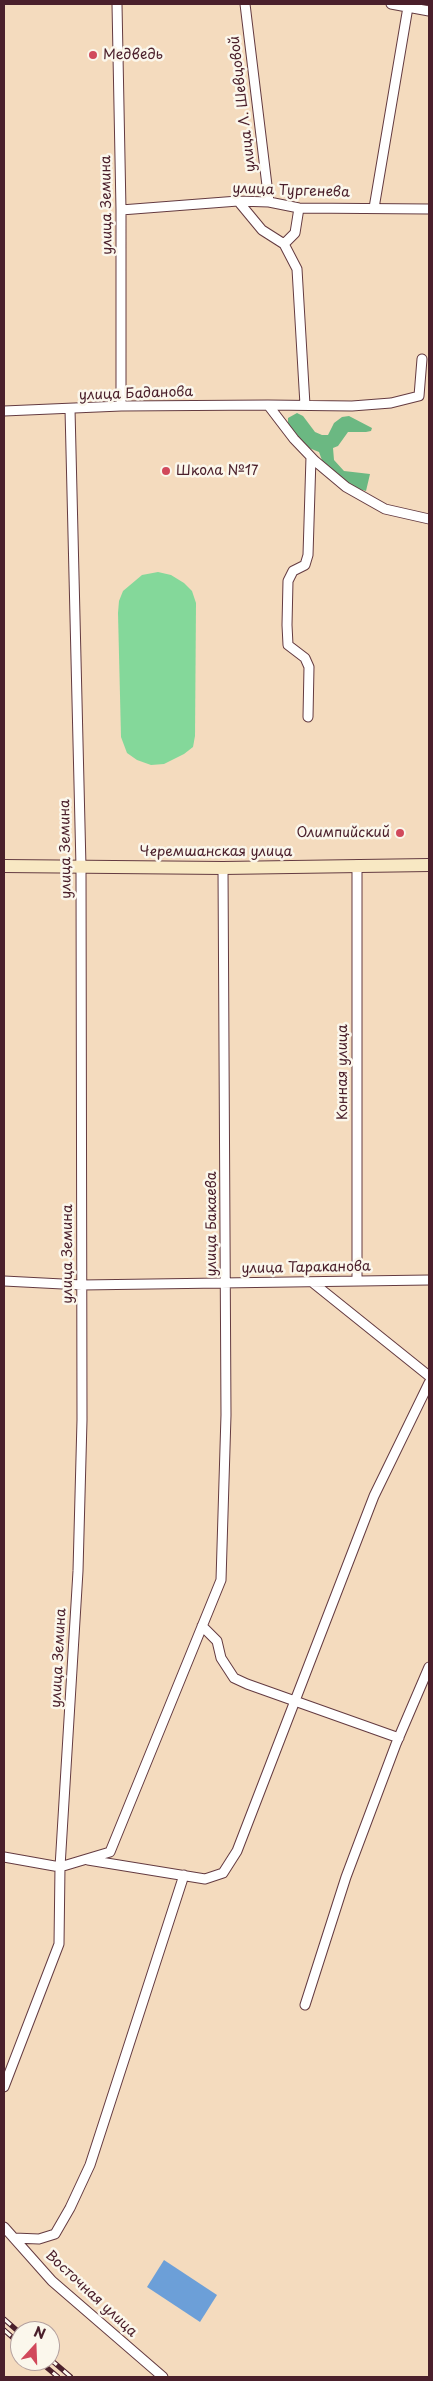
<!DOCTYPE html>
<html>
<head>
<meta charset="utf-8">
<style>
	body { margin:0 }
	#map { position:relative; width:433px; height:2381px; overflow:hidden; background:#f4dbbe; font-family:"Playpen Sans",sans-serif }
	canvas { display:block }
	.frame { position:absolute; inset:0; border:5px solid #4a1f2b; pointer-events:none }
	.north { position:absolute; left:10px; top:2321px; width:50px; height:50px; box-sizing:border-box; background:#fbf7ec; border:1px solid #b4a19f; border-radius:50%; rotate:20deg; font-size:14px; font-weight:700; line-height:20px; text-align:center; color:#4a1f2b }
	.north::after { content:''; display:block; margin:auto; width:18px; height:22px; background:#d1495b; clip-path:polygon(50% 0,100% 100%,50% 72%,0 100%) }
</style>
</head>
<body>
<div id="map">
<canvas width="433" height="2381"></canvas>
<div class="frame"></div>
<div class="north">N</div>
</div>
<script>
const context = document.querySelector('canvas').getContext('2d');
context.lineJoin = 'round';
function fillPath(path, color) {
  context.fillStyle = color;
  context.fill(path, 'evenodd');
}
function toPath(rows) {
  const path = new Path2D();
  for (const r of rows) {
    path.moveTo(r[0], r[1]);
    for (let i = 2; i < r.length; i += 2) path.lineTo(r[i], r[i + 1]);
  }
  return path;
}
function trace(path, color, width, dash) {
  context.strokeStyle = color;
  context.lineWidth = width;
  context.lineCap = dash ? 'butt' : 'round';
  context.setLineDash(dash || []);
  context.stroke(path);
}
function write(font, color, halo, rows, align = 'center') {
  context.font = font + ' "Playpen Sans",sans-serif';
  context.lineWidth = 5;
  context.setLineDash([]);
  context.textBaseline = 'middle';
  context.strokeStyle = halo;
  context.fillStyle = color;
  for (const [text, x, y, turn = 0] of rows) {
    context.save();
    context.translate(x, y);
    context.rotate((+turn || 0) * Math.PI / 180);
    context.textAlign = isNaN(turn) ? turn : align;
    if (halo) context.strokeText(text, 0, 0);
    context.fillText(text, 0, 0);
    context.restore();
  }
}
const green = toPath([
	[158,572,171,575,184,583,192,591,196,603,195,736,193,747,184,754,164,764,151,765,137,760,127,753,121,737,118,613,119,601,123,591,142,575]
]);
const forest = toPath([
	[297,413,303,416,315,432,322,435,328,435,334,423,342,417,349,416,372,428,371,431,366,432,348,432,338,446,333,448,334,460,344,471,370,474,366,491,351,487,323,463,319,452,309,448,296,437,288,424,288,418]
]);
const water = toPath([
	[164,2260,217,2295,200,2322,147,2287]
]);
const street = toPath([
	[117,4,121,210,121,406],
	[245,4,269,202],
	[391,4,429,11],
	[238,201,262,230,284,244,297,269,305,405],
	[374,208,408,7],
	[121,210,238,201,269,202,299,208,429,209],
	[284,244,295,233,299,208],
	[268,405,352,406,391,403,419,396,422,359],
	[4,411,121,406,268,405,294,439,315,461,346,487,385,509,429,519],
	[308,717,309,667,305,658,288,645,287,625,288,581,293,571,305,565,308,555,311,457],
	[357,865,357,1280],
	[4,1281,82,1285,429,1280],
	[312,1282,429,1376],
	[202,1626,217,1641,221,1658,234,1678,247,1684,399,1738],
	[4,1857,60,1867,110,1852,221,1580,226,1415,223,868],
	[88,1860,205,1879,223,1873,237,1851,374,1496,429,1383],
	[305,2005,346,1877,396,1744,429,1667],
	[4,2087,59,1944,60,1867,78,1571,82,1420,81,867,70,409],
	[4,2227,52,2281,163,2377],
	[14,2238,39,2239,55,2234,70,2208,90,2165,184,1875]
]);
const secondary = toPath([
	[4,866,223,868,429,865]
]);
const rail = toPath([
	[4,2319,20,2333],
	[4,2330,20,2344],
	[50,2359,71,2377],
	[39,2361,58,2377]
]);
const markers = [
	[93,55,5,"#d1495b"],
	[166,471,5,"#d1495b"],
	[400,833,5,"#d1495b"]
];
const poiNames = [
	["Медведь",103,55],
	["Школа №17",176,471],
	["Олимпийский",390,833,"right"]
];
const streetNames = [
	["улица Л. Шевцовой",243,104,-97],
	["улица Тургенева",291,191,2],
	["улица Земина",107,205,-91],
	["улица Баданова",136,394,-2],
	["улица Земина",66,849,-91],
	["Черемшанская улица",216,852],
	["Конная улица",343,1072,-90],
	["улица Бакаева",212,1224,-90],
	["улица Земина",68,1254,-90],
	["улица Тараканова",306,1268,-1],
	["улица Земина",59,1658,-87],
	["Восточная улица",91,2294,43]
];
fillPath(green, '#84d89a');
fillPath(forest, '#6bb882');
fillPath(water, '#6c9fd8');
trace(street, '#643b41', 11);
trace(secondary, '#643b41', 14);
trace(street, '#fff', 9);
trace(secondary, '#f8e8c3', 12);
trace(rail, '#4a1f2b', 5);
trace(rail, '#fbf7ec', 3, [9]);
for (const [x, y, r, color] of markers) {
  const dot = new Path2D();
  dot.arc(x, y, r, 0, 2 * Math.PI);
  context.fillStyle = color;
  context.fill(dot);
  trace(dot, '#fbf7ec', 2);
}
write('14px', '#4a1f2b', '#fbf7ec', poiNames, 'left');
write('14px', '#4a1f2b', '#fbf7ec', streetNames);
</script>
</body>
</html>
